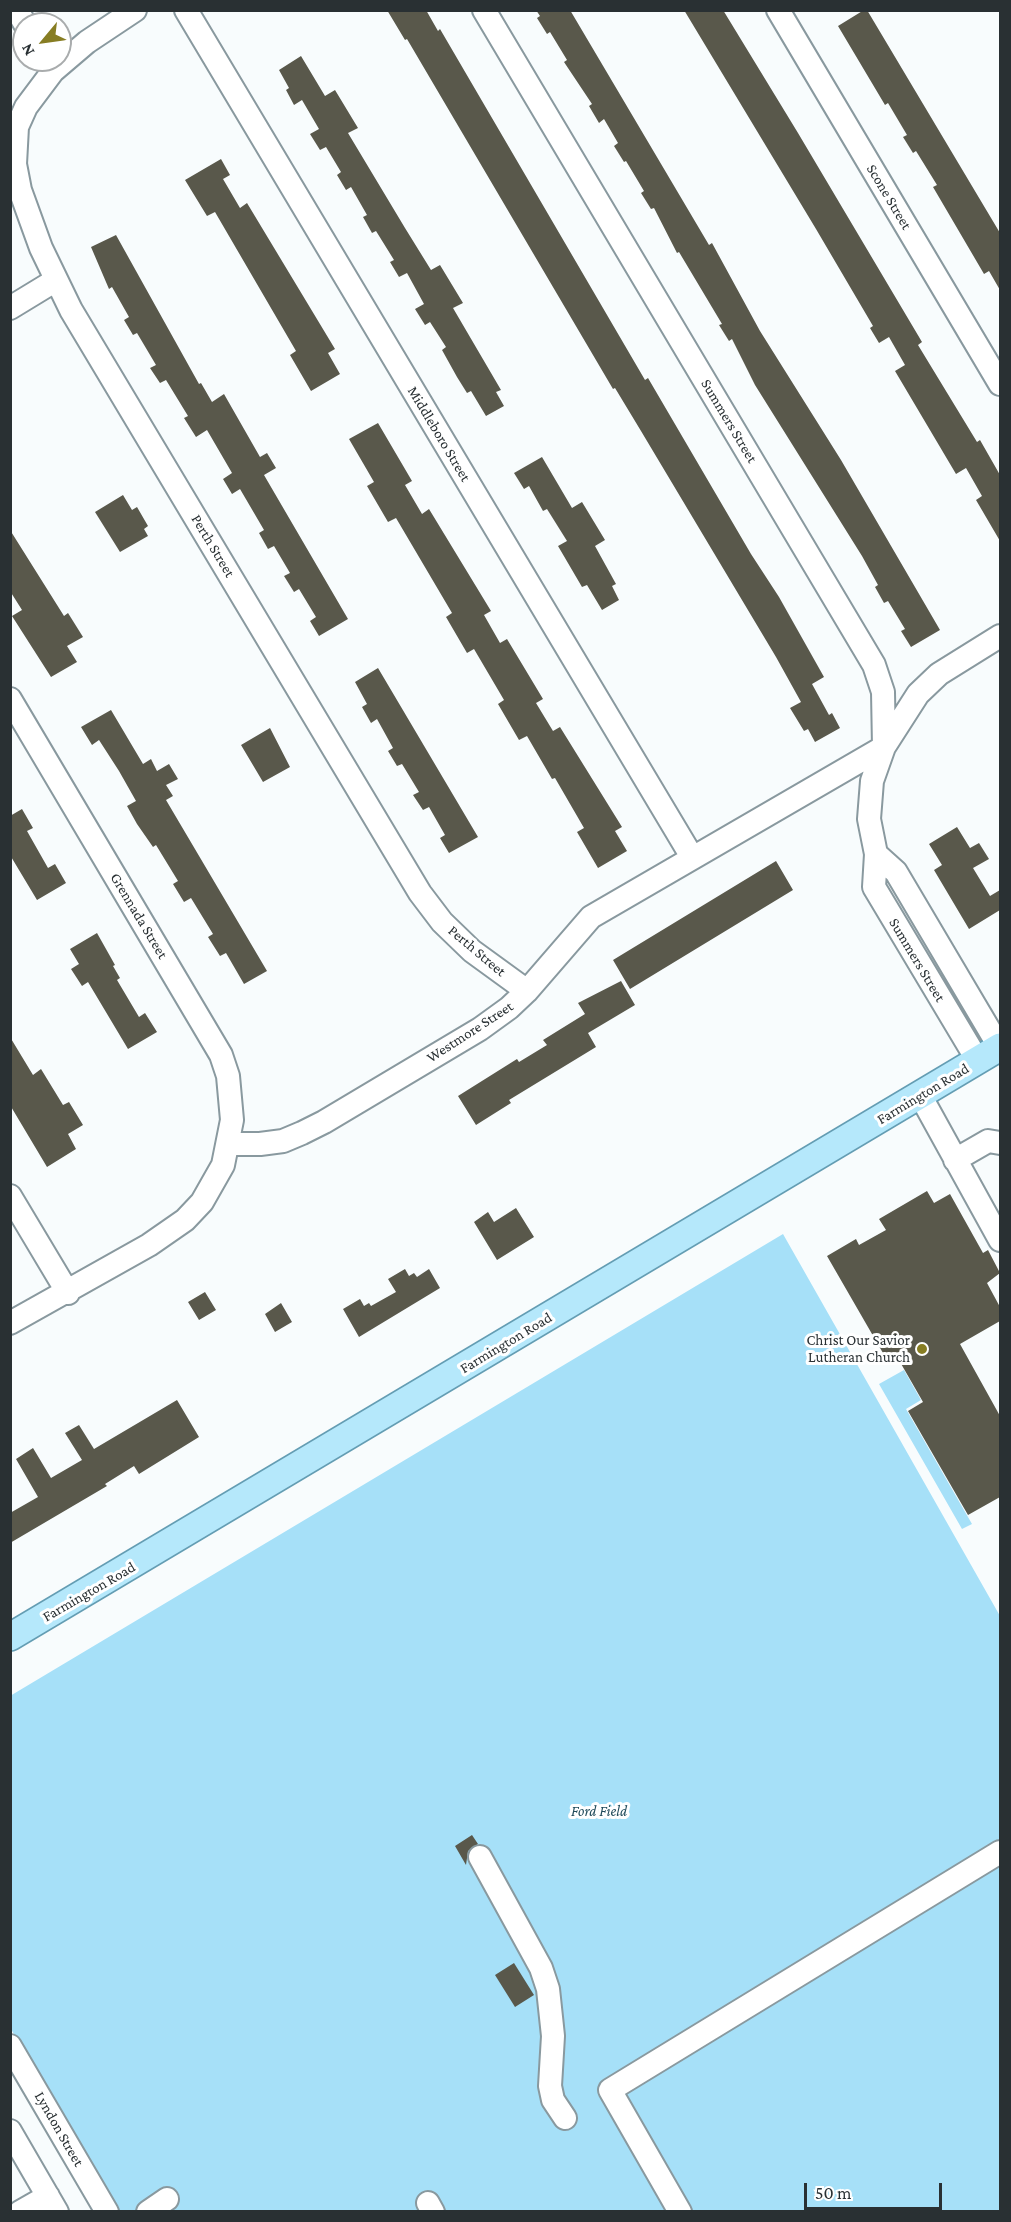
<!DOCTYPE html>
<html>
<head>
<meta charset="utf-8">
<style>
	body { margin:0 }
	#map { position:relative; width:1011px; height:2222px; overflow:hidden; background:#f8fcfd; font-family:"Crimson Pro",serif }
	canvas { display:block }
	.frame { position:absolute; inset:0; border:12px solid #293033; pointer-events:none }
	.north { position:absolute; left:12px; top:12px; width:60px; height:60px; box-sizing:border-box; background:#fff; border:2px solid #a9acad; border-radius:50%; rotate:241deg; font-size:16px; font-weight:700; line-height:24px; text-align:center; color:#293033 }
	.north::after { content:''; display:block; margin:auto; width:21px; height:27px; background:#877d23; clip-path:polygon(50% 0,100% 100%,50% 72%,0 100%) }
	.scale { position:absolute; left:804px; top:2183px; width:138px; height:27px; box-sizing:border-box; border:3px solid #293033; border-top:0; padding-left:8px; font-size:18px; line-height:21px; white-space:nowrap; color:#293033; -webkit-text-stroke:4px #fff; paint-order:stroke }
</style>
</head>
<body>
<div id="map">
<canvas width="1011" height="2222"></canvas>
<div class="frame"></div>
<div class="north">N</div>
<div class="scale">50 m</div>
</div>
<script>
const context = document.querySelector('canvas').getContext('2d');
context.lineJoin = 'round';
function fillPath(path, color) {
  context.fillStyle = color;
  context.fill(path, 'evenodd');
}
function toPath(rows) {
  const path = new Path2D();
  for (const r of rows) {
    path.moveTo(r[0], r[1]);
    for (let i = 2; i < r.length; i += 2) path.lineTo(r[i], r[i + 1]);
  }
  return path;
}
function trace(path, color, width, dash) {
  context.strokeStyle = color;
  context.lineWidth = width;
  context.lineCap = dash ? 'butt' : 'round';
  context.setLineDash(dash || []);
  context.stroke(path);
}
function write(font, color, halo, rows, align = 'center') {
  context.font = font + ' "Crimson Pro",serif';
  context.lineWidth = 6;
  context.setLineDash([]);
  context.textBaseline = 'middle';
  context.strokeStyle = halo;
  context.fillStyle = color;
  for (const [text, x, y, turn = 0] of rows) {
    context.save();
    context.translate(x, y);
    context.rotate((+turn || 0) * Math.PI / 180);
    context.textAlign = isNaN(turn) ? turn : align;
    if (halo) context.strokeText(text, 0, 0);
    context.fillText(text, 0, 0);
    context.restore();
  }
}
const green = toPath([
	[783,1234,1000,1616,1000,2211,117,2211,11,2029,10,1696],
	[904,1370,921,1400,906,1409,972,1524,962,1529,879,1384]
]);
const building = toPath([
	[387,10,426,10,438,31,440,29,645,380,648,378,751,554,779,597,824,677,812,684,829,715,832,713,840,728,815,742,808,729,804,731,790,708,801,702,776,657,641,431,615,388,613,389,407,39,405,40],
	[536,10,570,10,709,245,712,243,760,331,841,460,940,630,911,647,901,631,905,629,888,601,884,603,875,587,878,585,862,556,755,385,732,339,729,341,719,325,722,324,679,252,677,253,654,208,651,209,641,193,644,191,626,161,624,162,614,146,618,143,604,119,599,123,589,106,592,104,564,62,567,60,550,32,547,34,537,18,540,16],
	[684,10,723,10,798,133,922,342,918,345,977,442,980,440,1000,475,1000,541,976,500,982,496,966,468,956,474,895,371,905,365,889,337,879,343,870,328,873,326,816,229],
	[864,10,867,10,1000,233,1000,290,989,271,984,274,933,187,937,185,916,151,913,153,903,137,907,135,888,103,885,105,838,26],
	[301,56,325,96,335,90,358,128,348,133,405,228,431,270,440,265,463,303,453,308,501,390,496,392,504,406,486,416,471,391,467,393,457,377,442,350,446,347,430,322,425,325,415,309,424,304,407,273,399,277,390,262,394,260,376,231,372,233,363,217,367,215,351,187,346,190,337,175,341,172,326,147,320,150,310,134,319,129,302,100,294,105,286,90,289,88,279,70],
	[221,159,230,175,223,179,240,208,247,203,335,349,328,353,340,374,311,391,290,355,296,351,215,212,207,216,185,180],
	[116,235,199,384,201,383,212,402,224,394,260,457,267,453,276,468,264,475,348,619,319,636,310,621,316,617,299,589,294,592,284,576,290,573,274,546,268,549,259,533,264,530,240,489,232,494,223,479,232,473,207,430,196,437,184,418,188,416,166,380,160,383,150,368,156,365,137,333,133,335,124,320,129,317,112,287,109,289,91,247],
	[378,423,412,481,405,485,422,514,429,509,491,611,484,615,500,643,507,639,543,699,536,703,553,731,560,727,622,827,615,831,627,851,598,868,577,832,584,828,555,778,552,779,527,736,519,740,498,704,504,700,474,649,467,653,446,617,452,613,396,518,388,522,367,486,374,482,349,439],
	[542,457,572,508,582,502,605,540,595,546,616,584,612,586,619,600,602,610,587,585,582,587,558,546,567,541,547,509,543,511,529,486,524,489,514,473],
	[123,495,132,510,137,507,148,526,144,529,148,536,120,552,95,512],
	[10,530,64,616,68,613,83,637,67,646,77,662,51,677,12,616,22,610,10,591],
	[378,668,478,837,449,853,440,838,445,835,429,807,423,810,413,795,419,792,402,764,397,766,388,751,393,748,377,719,371,723,362,707,367,704,355,682],
	[111,710,143,764,151,759,157,771,169,764,178,779,166,785,173,796,166,800,267,971,244,984,226,953,220,956,208,937,213,934,191,898,184,902,173,884,178,881,156,845,153,847,137,824,127,806,136,801,119,771,99,740,92,745,81,727],
	[270,728,290,767,263,782,241,745],
	[22,809,33,828,27,831,48,868,55,864,66,883,37,900,10,855,10,816],
	[957,827,970,848,979,843,989,859,973,868,990,896,1000,890,1000,910,969,929,934,870,942,865,929,844],
	[776,861,793,890,630,989,613,960],
	[97,933,115,965,113,966,120,978,117,980,139,1017,145,1013,157,1032,128,1049,88,982,82,986,71,969,79,964,70,949],
	[621,981,635,1005,588,1033,596,1047,509,1100,511,1103,476,1125,458,1096,517,1059,519,1062,547,1045,543,1040,585,1014,578,1003],
	[10,1037,33,1075,41,1069,63,1105,69,1102,83,1125,68,1134,76,1149,47,1167,10,1105],
	[927,1191,934,1203,950,1194,983,1253,988,1250,1000,1273,987,1283,1000,1307,1000,1321,960,1344,1000,1416,1000,1497,968,1515,908,1411,923,1402,896,1355,887,1360,827,1256,856,1239,859,1245,886,1230,879,1219],
	[516,1208,534,1237,497,1260,474,1222,488,1212,494,1222],
	[405,1269,409,1276,414,1273,417,1277,429,1269,440,1288,359,1337,343,1309,360,1299,364,1306,369,1303,371,1306,396,1292,388,1279],
	[205,1292,216,1310,199,1320,188,1302],
	[281,1303,292,1322,275,1332,265,1314],
	[177,1400,199,1437,139,1474,134,1466,105,1484,107,1486,10,1543,10,1513,38,1497,16,1459,33,1448,51,1478,82,1460,65,1433,79,1425,94,1449],
	[472,1835,478,1844,468,1851,466,1865,455,1846],
	[514,1963,534,1995,515,2007,495,1975]
]);
const minor = toPath([
	[17,10,25,24],
	[135,10,87,42,53,71,26,107,17,127,15,164,20,190,41,248,71,310,420,893,442,922,472,951,527,991],
	[186,10,692,857],
	[484,10,874,665,883,692,884,747,872,781,869,819,876,854,874,887,978,1061],
	[778,10,1000,384],
	[10,308,56,280],
	[10,699,221,1055,228,1076,232,1120,223,1165,202,1202,185,1220,149,1245,10,1323],
	[876,854,896,872,1000,1048],
	[920,1095,1000,1240],
	[229,1144,260,1144,283,1141,302,1133,324,1122,480,1029,509,1008,527,991,591,917,884,747,918,694,939,674,1000,636],
	[955,1160,988,1141,1000,1143],
	[10,1196,68,1293],
	[480,1857,541,1968,548,1989,553,2036,550,2086,553,2100,565,2118],
	[10,2046,107,2212],
	[10,2131,57,2212],
	[428,2203,433,2212],
	[20,2212,48,2196],
	[148,2212,167,2199],
	[680,2212,610,2090,1000,1852]
]);
const major = toPath([
	[10,1637,1000,1047]
]);
const markers = [
	[922,1349,6,"#877d23"]
];
const streetNames = [
	["Scone Street",889,197,59],
	["Summers Street",729,421,59],
	["Middleboro Street",439,434,59],
	["Perth Street",213,546,59],
	["Grennada Street",139,916,59],
	["Perth Street",477,951,40],
	["Summers Street",917,960,59],
	["Westmore Street",470,1032,-33],
	["Farmington Road",923,1094,-31],
	["Farmington Road",506,1343,-31],
	["Farmington Road",89,1592,-30],
	["Lyndon Street",59,2129,60]
];
const poiNames = [
	["Christ Our Savior",910,1340],
	["Lutheran Church",910,1357]
];
const parkNames = [
	["Ford Field",599,1811]
];
fillPath(green, '#a6e0f8');
fillPath(building, '#59584b');
trace(minor, '#89999f', 26);
trace(major, '#649db3', 30);
trace(minor, '#fff', 22);
trace(major, '#b5e8fb', 27);
for (const [x, y, r, color] of markers) {
  const dot = new Path2D();
  dot.arc(x, y, r, 0, 2 * Math.PI);
  context.fillStyle = color;
  context.fill(dot);
  trace(dot, '#fff', 2);
}
write('15px', '#293033', '#fff', streetNames);
write('15px', '#293033', '#fff', poiNames, 'right');
write('italic 15px', '#1f4a5a', '#fff', parkNames);
</script>
</body>
</html>
